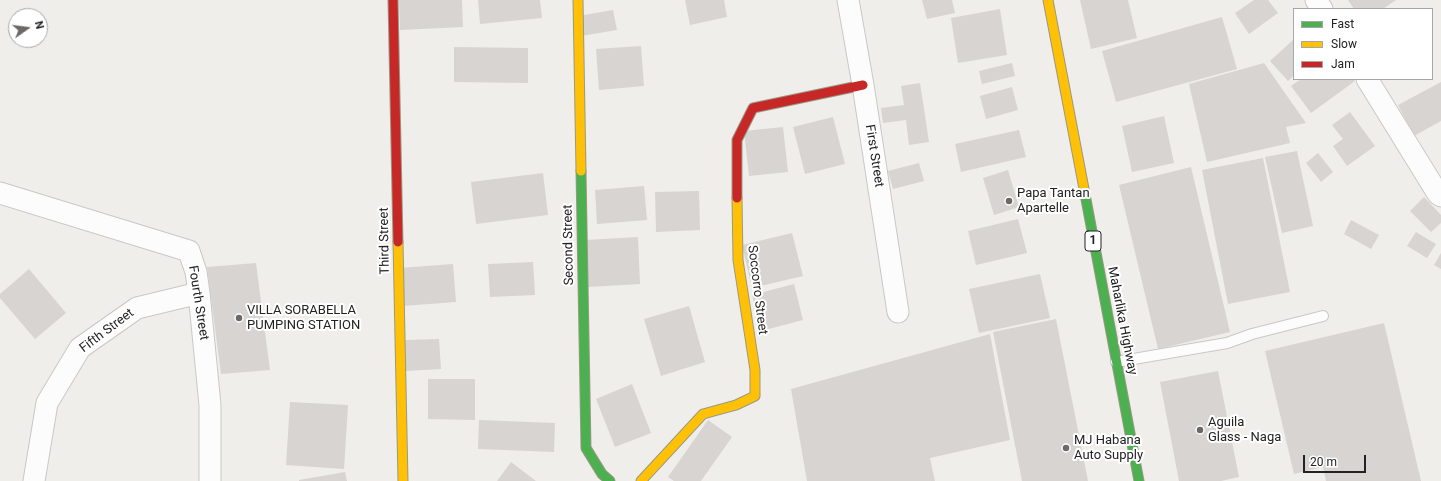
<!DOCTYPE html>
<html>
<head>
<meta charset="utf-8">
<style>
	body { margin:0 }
	#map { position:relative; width:1441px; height:481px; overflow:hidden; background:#f0eeeb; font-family:Roboto,sans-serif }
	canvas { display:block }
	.legend { position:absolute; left:1293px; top:8px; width:140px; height:72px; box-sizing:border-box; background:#fff; border:1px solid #a7a7a7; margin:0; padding:5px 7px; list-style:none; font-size:12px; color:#222 }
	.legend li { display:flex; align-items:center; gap:8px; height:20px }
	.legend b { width:20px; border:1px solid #a7a7a7 }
	.north { position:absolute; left:8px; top:8px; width:40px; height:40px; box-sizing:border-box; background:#fff; border:1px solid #a7a7a7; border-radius:50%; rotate:76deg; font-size:11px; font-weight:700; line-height:16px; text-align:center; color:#222 }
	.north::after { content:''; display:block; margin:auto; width:14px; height:18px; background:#6a6968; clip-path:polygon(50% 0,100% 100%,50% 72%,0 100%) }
	.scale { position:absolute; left:1303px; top:455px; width:63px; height:18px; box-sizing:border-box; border:2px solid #222; border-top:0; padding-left:5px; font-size:12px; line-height:14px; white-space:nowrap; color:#222; -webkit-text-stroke:3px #fff; paint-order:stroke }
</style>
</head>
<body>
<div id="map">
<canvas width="1441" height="481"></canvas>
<ul class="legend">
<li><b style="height:5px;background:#4caf50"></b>Fast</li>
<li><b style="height:5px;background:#ffc107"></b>Slow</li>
<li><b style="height:5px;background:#c62828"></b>Jam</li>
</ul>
<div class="north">N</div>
<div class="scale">20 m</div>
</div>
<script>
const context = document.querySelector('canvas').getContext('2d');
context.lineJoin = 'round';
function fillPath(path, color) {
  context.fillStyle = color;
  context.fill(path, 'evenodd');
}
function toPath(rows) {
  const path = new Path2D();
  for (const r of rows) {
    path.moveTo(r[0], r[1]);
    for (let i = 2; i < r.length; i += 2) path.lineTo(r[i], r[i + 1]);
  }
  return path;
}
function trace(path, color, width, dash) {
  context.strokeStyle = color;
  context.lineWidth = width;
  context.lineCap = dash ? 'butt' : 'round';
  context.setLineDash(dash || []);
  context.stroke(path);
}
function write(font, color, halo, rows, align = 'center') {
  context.font = font + ' Roboto,sans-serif';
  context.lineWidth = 4;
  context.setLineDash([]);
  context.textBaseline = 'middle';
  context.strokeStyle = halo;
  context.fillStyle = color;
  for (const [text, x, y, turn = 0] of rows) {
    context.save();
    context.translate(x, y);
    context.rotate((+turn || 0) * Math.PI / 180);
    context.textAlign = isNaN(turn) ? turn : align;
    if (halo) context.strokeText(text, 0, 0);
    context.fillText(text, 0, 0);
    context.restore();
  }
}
const building = toPath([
	[399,0,462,0,463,27,400,30],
	[478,0,540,0,542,18,480,24],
	[685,0,724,0,727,17,690,25],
	[922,0,952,0,955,13,927,19],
	[1080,0,1128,0,1137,38,1091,49],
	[1254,0,1268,0,1278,13,1249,34,1235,13],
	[1348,0,1396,0,1383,9,1354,9],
	[1000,9,1007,55,958,63,951,18],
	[613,10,617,30,581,36,578,16],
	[1222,17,1237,69,1116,102,1102,51],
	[1294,39,1294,75,1288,81,1270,61],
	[641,46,644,86,599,90,596,49],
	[454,47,528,48,528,83,454,82],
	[1012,63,1015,76,982,84,979,71],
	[1264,63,1306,123,1286,127,1290,143,1207,162,1189,84],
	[1301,79,1353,79,1355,81,1311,113,1291,86],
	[1441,82,1441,121,1414,136,1398,105],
	[920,83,929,142,909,145,906,120,883,123,881,108,904,105,901,86],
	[1012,87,1018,110,986,119,980,96],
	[1350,112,1375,146,1347,166,1333,146,1343,139,1332,125],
	[1164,116,1174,163,1132,172,1122,126],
	[833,117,845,164,805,174,793,127],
	[783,127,788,172,749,176,744,131],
	[1019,130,1026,157,961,172,955,144],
	[1297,151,1313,226,1282,233,1265,157],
	[1318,153,1333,172,1321,182,1306,163],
	[1263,158,1290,292,1228,304,1202,170],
	[919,163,924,181,893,189,888,171],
	[1191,167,1230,332,1158,349,1119,185],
	[1008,170,1019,207,994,215,983,178],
	[543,173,548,215,476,224,471,182],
	[644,186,647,220,597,224,595,190],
	[699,191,700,230,656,232,655,192],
	[1424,197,1441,215,1441,223,1431,232,1410,211],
	[1018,219,1027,253,976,265,968,231],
	[1351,220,1379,235,1371,249,1344,234],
	[1416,232,1436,244,1427,258,1407,246],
	[792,233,803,276,752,288,742,245],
	[638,237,640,284,588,287,585,240],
	[1441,253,1441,269,1434,265],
	[533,262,535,295,490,297,488,264],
	[256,263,270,370,221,374,207,267],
	[453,264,456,302,402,306,399,268],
	[29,269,66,313,35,339,0,298,0,294],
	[1040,274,1050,318,979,333,969,289],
	[794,284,803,320,761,331,752,295],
	[689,306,705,362,661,376,644,319],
	[1056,319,1088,481,1022,481,993,332],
	[1384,323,1421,481,1326,481,1323,467,1294,474,1265,351],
	[990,334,1010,440,930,458,935,481,807,481,791,389],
	[439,339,441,369,406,371,405,340],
	[1218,371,1239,477,1221,481,1179,481,1160,382],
	[428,379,475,379,475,420,428,419],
	[632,384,651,433,615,447,596,399],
	[290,402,348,405,344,469,286,465],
	[479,420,555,423,554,452,478,449],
	[708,420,732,437,701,481,674,481,668,477],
	[511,462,536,481,497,481],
	[345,472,347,481,299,481,299,480]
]);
const lane = toPath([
	[1116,362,1227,343,1252,334,1323,316]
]);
const street = toPath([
	[848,0,863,85,898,312],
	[1316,0,1322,9],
	[1367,79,1438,194,1441,196],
	[0,193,189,251,196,272,199,293,210,405,210,481],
	[34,481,47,403,80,348,137,308,199,293]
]);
const fast = toPath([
	[581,171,586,448,602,474,610,481],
	[1085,194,1139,481]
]);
const slow = toPath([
	[578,0,581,171],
	[1048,0,1085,194],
	[398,242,403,481],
	[641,481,703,414,736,405,755,396,755,370,738,260,737,198]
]);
const jam = toPath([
	[393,0,398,242],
	[737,198,737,140,753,108,863,85]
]);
const markers = [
	[1009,201,4,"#6a6968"],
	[239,318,4,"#6a6968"],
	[1200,430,4,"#6a6968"],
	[1066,448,4,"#6a6968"]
];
const shields = [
	[1093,241,16]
];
const shieldNames = [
	["1",1093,241]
];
const streetNames = [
	["First Street",874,156,81],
	["Third Street",385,241,-91],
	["Second Street",569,245,-91],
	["Soccorro Street",757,290,83],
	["Fourth Street",198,303,81],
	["Maharlika Highway",1122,321,79],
	["Fifth Street",107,331,-37]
];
const poiNames = [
	["Papa Tantan",1017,194],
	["Apartelle",1017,209],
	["VILLA SORABELLA",247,311],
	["PUMPING STATION",247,326],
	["Aguila",1208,423],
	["Glass - Naga",1208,438],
	["MJ Habana",1074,441],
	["Auto Supply",1074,456]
];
fillPath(building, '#d7d4d2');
trace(lane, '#c9c8c7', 12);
trace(street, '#c9c8c7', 23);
trace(fast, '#999a82', 11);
trace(slow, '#999a82', 11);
trace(jam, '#999a82', 11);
trace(lane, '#fdfcfc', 10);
trace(street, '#fdfcfc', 21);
trace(fast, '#4caf50', 9);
trace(slow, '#ffc107', 9);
trace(jam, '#c62828', 9);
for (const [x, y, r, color] of markers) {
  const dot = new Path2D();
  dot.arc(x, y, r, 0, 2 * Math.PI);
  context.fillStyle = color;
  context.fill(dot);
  trace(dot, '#fff', 1.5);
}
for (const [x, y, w] of shields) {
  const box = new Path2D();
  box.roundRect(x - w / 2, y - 10, w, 20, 3);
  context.fillStyle = '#fff';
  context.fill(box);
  trace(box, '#222', 1);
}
write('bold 12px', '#222', null, shieldNames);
write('13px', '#222', '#fff', streetNames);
write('13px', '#222', '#fff', poiNames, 'left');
</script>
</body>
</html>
